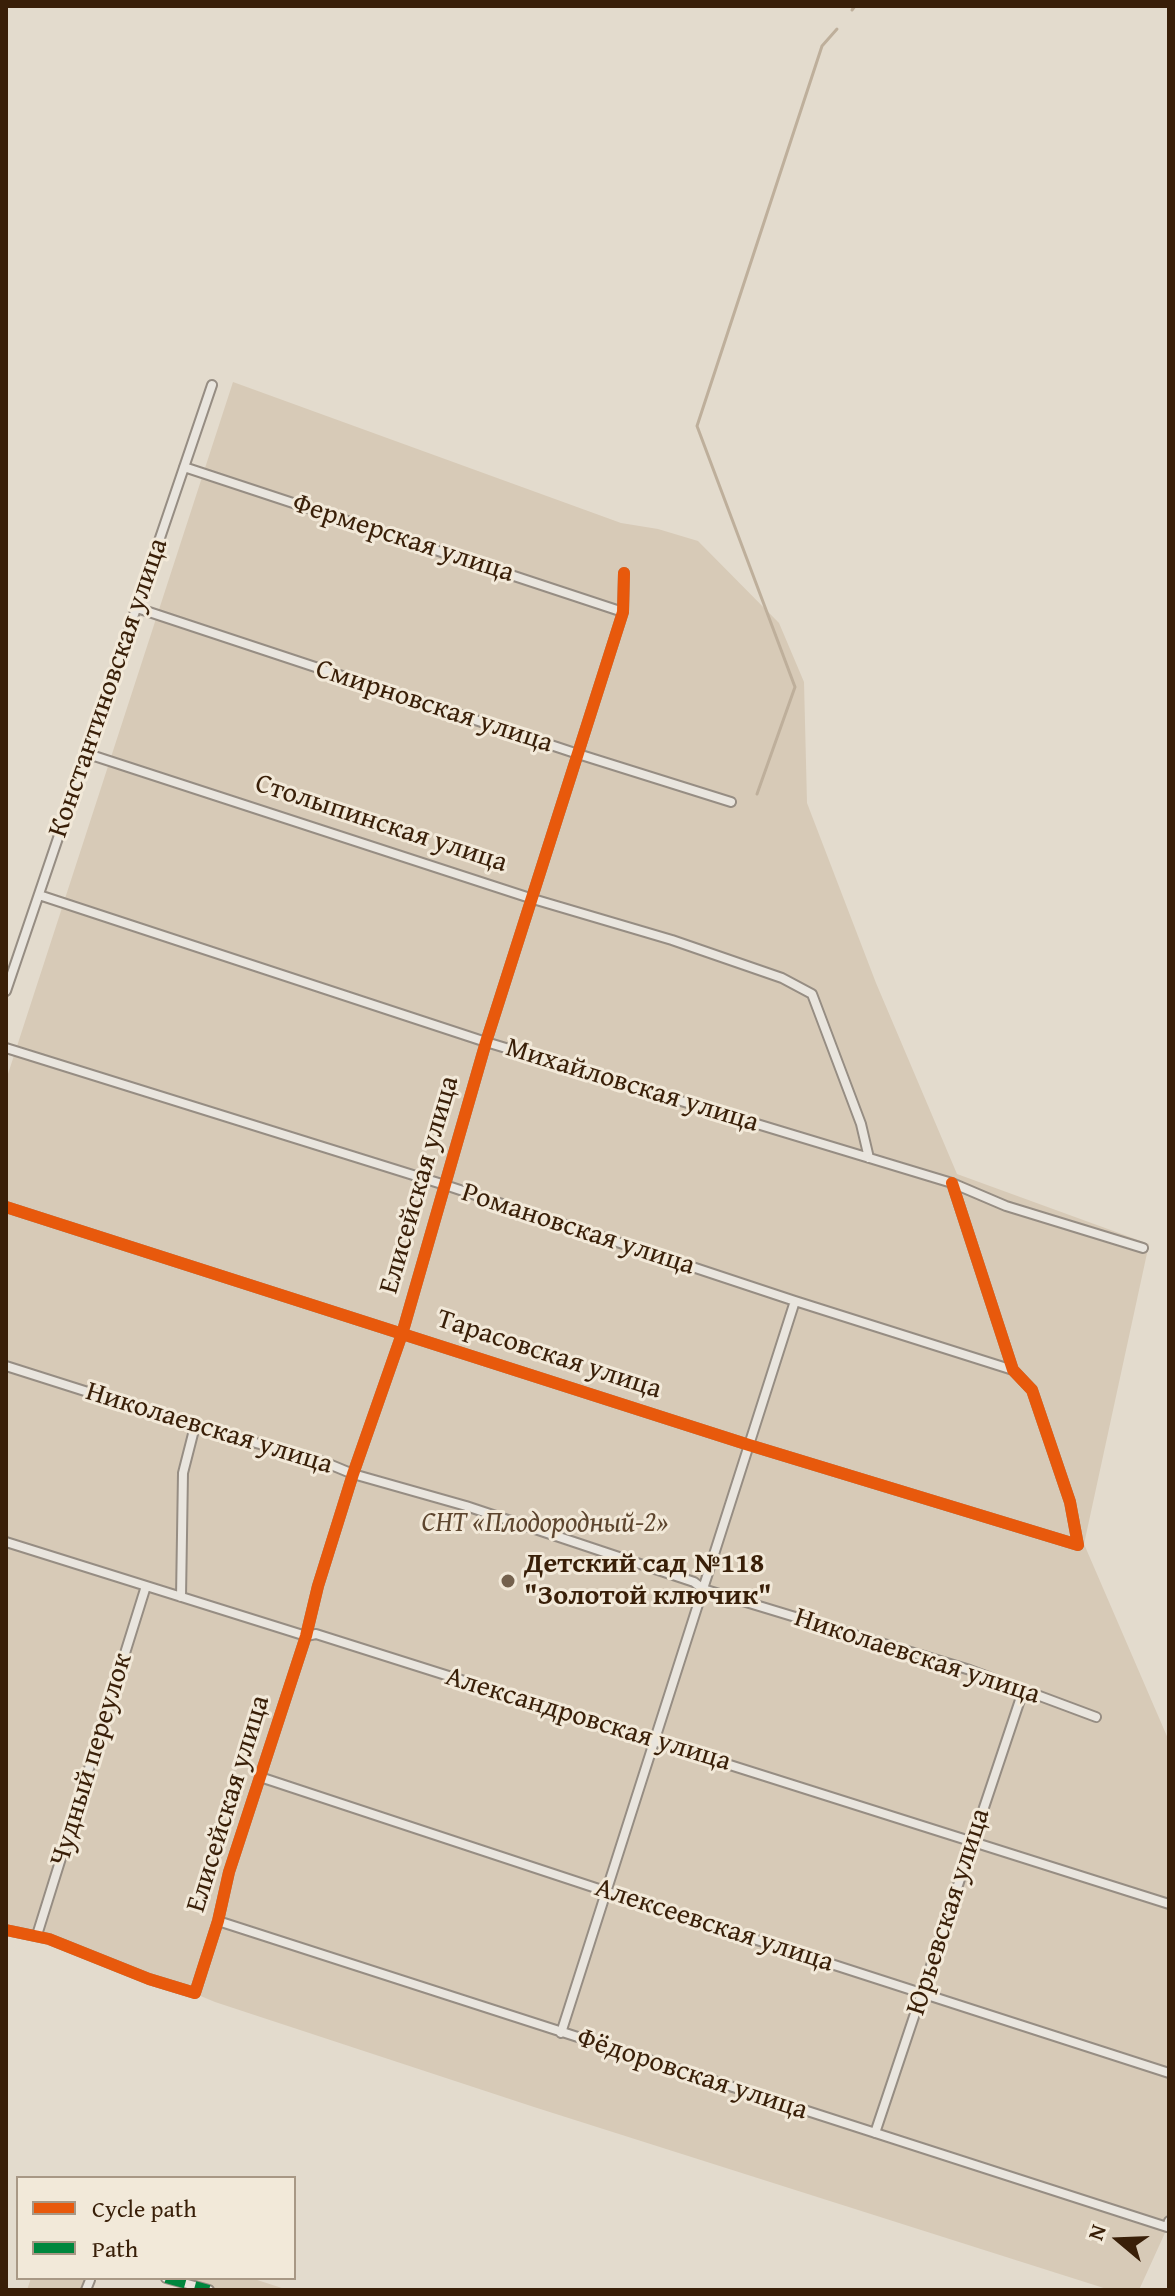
<!DOCTYPE html>
<html>
<head>
<meta charset="utf-8">
<style>
	body { margin:0 }
	#map { position:relative; width:1175px; height:2296px; overflow:hidden; background:#e3dbcd; font-family:"Gentium Book Plus",serif }
	canvas { display:block }
	.frame { position:absolute; inset:0; border:8px solid #391f08; pointer-events:none }
	.legend { position:absolute; left:16px; top:2176px; width:280px; height:104px; box-sizing:border-box; background:#f2e9d9; border:2px solid #a89885; margin:0; padding:10px 14px; list-style:none; font-size:24px; color:#391f08 }
	.legend li { display:flex; align-items:center; gap:16px; height:40px }
	.legend b { width:40px; border:2px solid #a89885 }
	.north { position:absolute; left:1079px; top:2200px; width:80px; height:80px; -webkit-text-stroke:6px #f2e9d9; paint-order:stroke; rotate:289deg; font-size:22px; font-weight:700; line-height:32px; text-align:center; color:#391f08 }
	.north::after { content:''; display:block; margin:auto; width:28px; height:36px; background:#391f08; clip-path:polygon(50% 0,100% 100%,50% 72%,0 100%) }
</style>
</head>
<body>
<div id="map">
<canvas width="1175" height="2296"></canvas>
<div class="frame"></div>
<ul class="legend">
<li><b style="height:10px;background:#e8590c"></b>Cycle path</li>
<li><b style="height:10px;background:#00873e"></b>Path</li>
</ul>
<div class="north">N</div>
</div>
<script>
const context = document.querySelector('canvas').getContext('2d');
context.lineJoin = 'round';
function fillPath(path, color) {
  context.fillStyle = color;
  context.fill(path, 'evenodd');
}
function toPath(rows) {
  const path = new Path2D();
  for (const r of rows) {
    path.moveTo(r[0], r[1]);
    for (let i = 2; i < r.length; i += 2) path.lineTo(r[i], r[i + 1]);
  }
  return path;
}
function trace(path, color, width, dash) {
  context.strokeStyle = color;
  context.lineWidth = width;
  context.lineCap = dash ? 'butt' : 'round';
  context.setLineDash(dash || []);
  context.stroke(path);
}
function write(font, color, halo, rows, align = 'center') {
  context.font = font + ' "Gentium Book Plus",serif';
  context.lineWidth = 6;
  context.setLineDash([]);
  context.textBaseline = 'middle';
  context.strokeStyle = halo;
  context.fillStyle = color;
  for (const [text, x, y, turn = 0] of rows) {
    context.save();
    context.translate(x, y);
    context.rotate((+turn || 0) * Math.PI / 180);
    context.textAlign = isNaN(turn) ? turn : align;
    if (halo) context.strokeText(text, 0, 0);
    context.fillText(text, 0, 0);
    context.restore();
  }
}
const green = toPath([
	[233,382,621,523,658,529,698,541,779,623,804,682,807,803,876,983,957,1174,1149,1244,1084,1544,1169,1741,1169,2224,1139,2290,1110,2290,534,2107,215,2002,155,1977,6,1923,6,1080],
	[31,2278,86,2278,82,2290,27,2290],
	[163,2278,251,2278,288,2290,199,2290]
]);
const stream = toPath([
	[852,10,855,6],
	[757,794,795,687,697,426,822,46,837,29]
]);
const street = toPath([
	[184,467,623,612],
	[137,608,578,754,731,802],
	[88,754,533,899,672,940,782,978,812,994,861,1124,869,1158],
	[39,895,486,1042,952,1183,1006,1206,1143,1248],
	[6,991,212,385],
	[6,1048,445,1185,795,1301,1013,1370],
	[6,1207,749,1445,1078,1545,1070,1502,1032,1390,1013,1370,952,1183],
	[6,1366,195,1426,324,1462,353,1474,466,1506,694,1582,703,1589,970,1670,1096,1717],
	[6,1542,306,1636,316,1634,1169,1904],
	[181,1597,183,1473,195,1426],
	[260,1777,605,1891,1169,2073],
	[218,1921,1167,2227,1169,2221],
	[6,1930,49,1939,149,1979,195,1993,218,1921,229,1872,306,1636,318,1586,353,1474,402,1334,486,1042,623,612,624,573],
	[37,1935,146,1586],
	[561,2033,795,1301],
	[875,2133,1023,1691],
	[166,2278,209,2290],
	[86,2290,90,2280]
]);
const quiet = toPath([
	[166,2278,209,2290]
]);
const cycleway = toPath([
	[6,1207,749,1445,1078,1545,1070,1502,1032,1390,1013,1370,952,1183],
	[6,1930,49,1939,149,1979,195,1993,218,1921,229,1872,306,1636,318,1586,353,1474,402,1334,486,1042,623,612,624,573]
]);
const markers = [
	[508,1581,8,"#74614d"]
];
const streetNames = [
	["Фермерская улица",403,539,18],
	["Константиновская улица",109,688,-71],
	["Смирновская улица",434,707,18],
	["Столыпинская улица",381,824,18],
	["Михайловская улица",632,1086,17],
	["Елисейская улица",420,1185,-74],
	["Романовская улица",578,1230,18],
	["Тарасовская улица",549,1355,18],
	["Николаевская улица",209,1429,17],
	["Николаевская улица",917,1657,18],
	["Александровская улица",588,1720,17],
	["Чудный переулок",92,1760,-73],
	["Елисейская улица",229,1804,-73],
	["Юрьевская улица",949,1912,-72],
	["Алексеевская улица",714,1926,18],
	["Фёдоровская улица",692,2075,18]
];
const parkNames = [
	["СНТ «Плодородный-2»",545,1524]
];
const poiNames = [
	["Детский сад №118",524,1565],
	["\"Золотой ключик\"",524,1597]
];
fillPath(green, '#d7cab7');
trace(stream, '#beaf9b', 3);
trace(street, '#968d83', 12);
trace(street, '#e9e5de', 8);
trace(quiet, '#00873e', 10, [20, 10]);
trace(cycleway, '#e8590c', 12);
for (const [x, y, r, color] of markers) {
  const dot = new Path2D();
  dot.arc(x, y, r, 0, 2 * Math.PI);
  context.fillStyle = color;
  context.fill(dot);
  trace(dot, '#f2e9d9', 3);
}
write('28px', '#391f08', '#f2e9d9', streetNames);
write('italic 28px', '#5e462f', '#f2e9d9', parkNames);
write('bold 28px', '#391f08', '#f2e9d9', poiNames, 'left');
</script>
</body>
</html>
